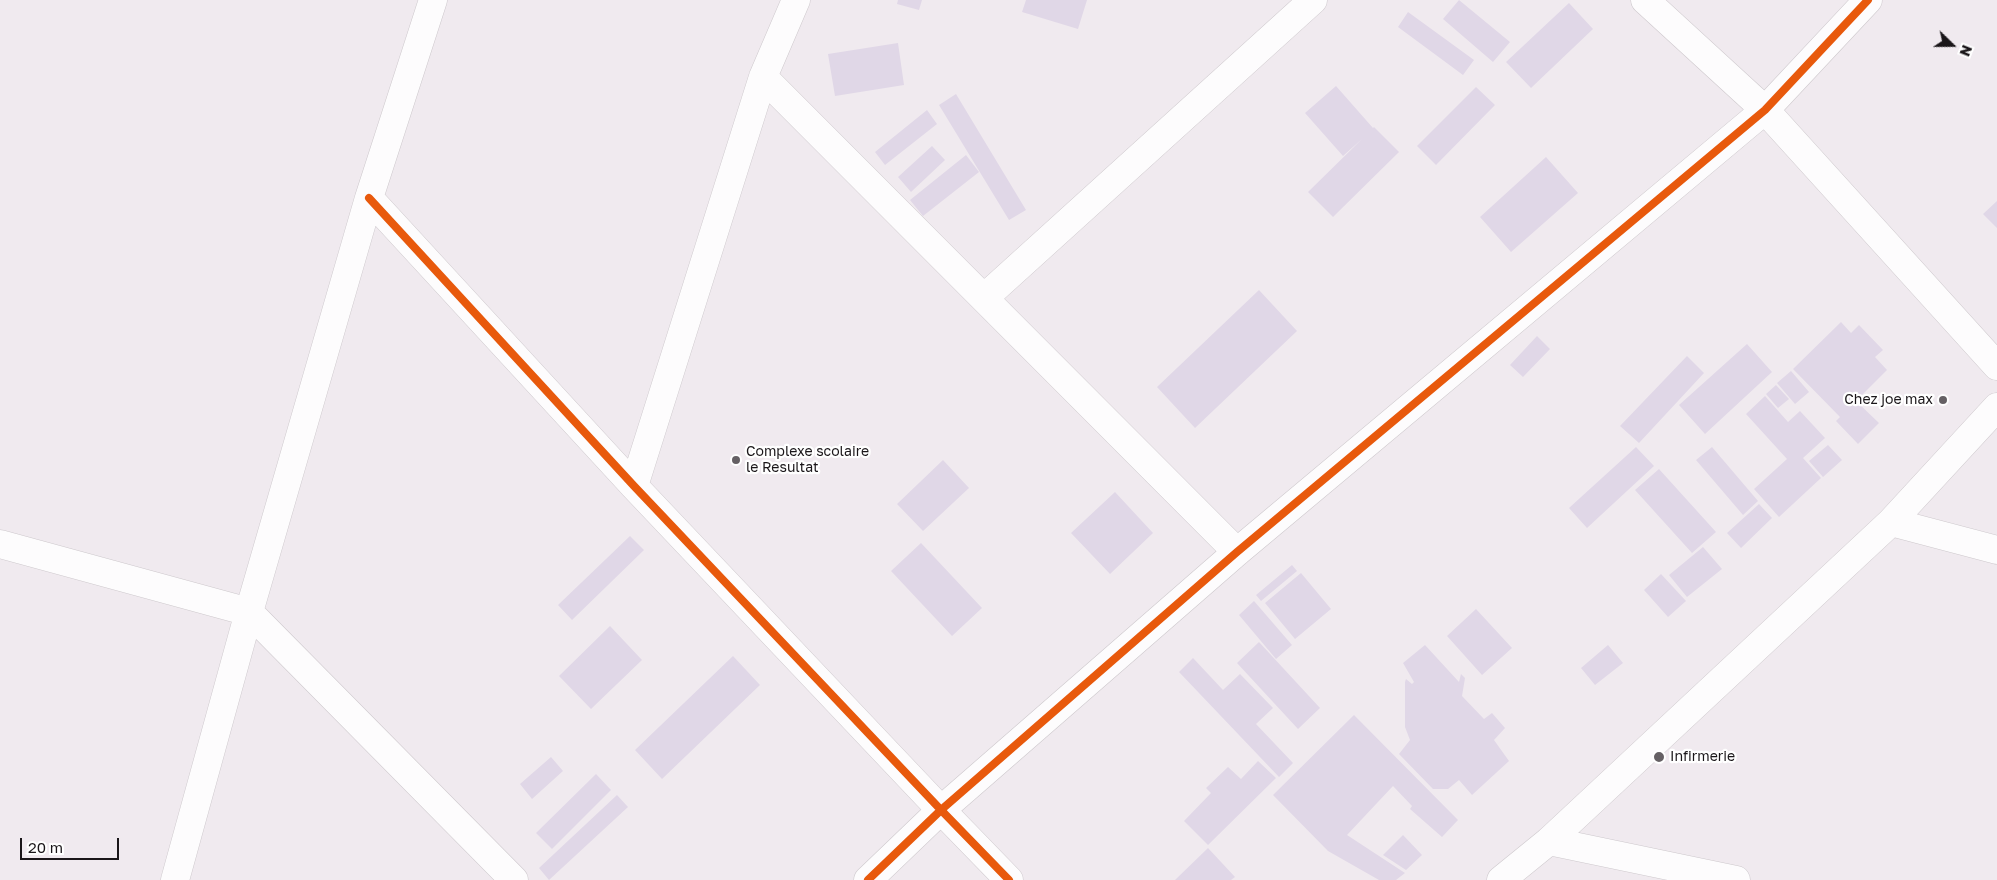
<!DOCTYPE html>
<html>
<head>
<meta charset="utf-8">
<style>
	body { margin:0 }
	#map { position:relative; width:1997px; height:880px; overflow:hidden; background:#f0eaef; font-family:"Golos Text",sans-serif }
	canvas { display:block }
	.north { position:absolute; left:1927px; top:20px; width:50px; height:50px; -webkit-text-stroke:4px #fff; paint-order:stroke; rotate:112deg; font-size:14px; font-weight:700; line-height:20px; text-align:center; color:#1a1619 }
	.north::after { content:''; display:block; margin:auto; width:18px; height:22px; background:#1a1619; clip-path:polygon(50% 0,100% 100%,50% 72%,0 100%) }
	.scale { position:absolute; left:20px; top:838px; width:99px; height:22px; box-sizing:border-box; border:2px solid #1a1619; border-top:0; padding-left:6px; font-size:15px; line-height:18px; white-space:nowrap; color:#1a1619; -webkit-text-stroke:4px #fff; paint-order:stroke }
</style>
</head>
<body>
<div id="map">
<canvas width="1997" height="880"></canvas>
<div class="north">N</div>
<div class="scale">20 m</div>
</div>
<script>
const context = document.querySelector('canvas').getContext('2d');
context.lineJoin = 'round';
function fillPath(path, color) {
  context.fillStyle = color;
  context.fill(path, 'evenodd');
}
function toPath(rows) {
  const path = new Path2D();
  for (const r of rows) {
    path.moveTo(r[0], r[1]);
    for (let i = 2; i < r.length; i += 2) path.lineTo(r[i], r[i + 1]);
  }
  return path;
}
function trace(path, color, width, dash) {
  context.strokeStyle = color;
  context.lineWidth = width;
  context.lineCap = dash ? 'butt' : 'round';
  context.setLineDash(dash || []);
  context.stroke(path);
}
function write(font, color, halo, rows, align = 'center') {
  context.font = font + ' "Golos Text",sans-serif';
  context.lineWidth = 4.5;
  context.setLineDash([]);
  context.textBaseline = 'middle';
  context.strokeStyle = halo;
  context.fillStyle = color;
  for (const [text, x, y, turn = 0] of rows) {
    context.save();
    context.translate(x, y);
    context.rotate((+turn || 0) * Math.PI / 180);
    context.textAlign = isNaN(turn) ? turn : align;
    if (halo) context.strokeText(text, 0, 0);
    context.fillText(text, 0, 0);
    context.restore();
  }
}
const building = toPath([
	[898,0,922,0,919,10,897,4],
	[1026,0,1087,0,1078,29,1022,12],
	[1459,0,1510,42,1493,62,1443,19],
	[1569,3,1593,29,1531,88,1506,62],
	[1408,12,1474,60,1463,75,1398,27],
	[898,43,904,85,835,96,828,54],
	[1336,86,1373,128,1374,127,1399,152,1333,217,1308,192,1362,139,1343,156,1305,113],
	[1476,87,1495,105,1436,165,1417,146],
	[956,94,1026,210,1009,220,939,105],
	[927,110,937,124,885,165,875,152],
	[932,146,945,160,911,192,898,177],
	[966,155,979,172,923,216,910,200],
	[1546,157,1578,193,1511,252,1480,217],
	[1997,201,1997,228,1983,214],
	[1259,290,1297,331,1195,428,1157,387],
	[1841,322,1851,333,1859,325,1883,350,1875,357,1887,370,1856,401,1879,423,1858,444,1836,421,1840,417,1793,369],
	[1537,336,1550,349,1523,377,1510,365],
	[1747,344,1772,372,1705,434,1679,405],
	[1687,356,1704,373,1639,443,1620,426],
	[1791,371,1809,392,1795,404,1777,383],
	[1776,385,1789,399,1778,408,1766,394],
	[1765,396,1788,422,1800,411,1825,438,1803,458,1821,478,1779,517,1754,489,1787,459,1746,414],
	[1828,445,1842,460,1823,477,1809,461],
	[1636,447,1654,466,1587,528,1569,508],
	[1712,447,1758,501,1743,515,1696,460],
	[943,460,969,488,923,531,897,504],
	[1659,469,1716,532,1692,553,1635,490],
	[1115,492,1153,533,1110,574,1071,533],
	[1759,504,1772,518,1741,548,1727,533],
	[630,536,644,550,572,620,558,605],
	[921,543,982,608,952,636,891,571],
	[1703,547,1722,569,1687,597,1669,575],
	[1292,565,1297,571,1261,601,1256,595],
	[1301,573,1331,609,1295,639,1265,603],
	[1661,574,1686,601,1668,617,1644,590],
	[1254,601,1292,645,1276,659,1239,615],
	[1476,609,1512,648,1482,675,1447,636],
	[610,626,642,660,591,709,559,676],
	[1259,642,1320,708,1298,729,1237,663],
	[1425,645,1459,682,1461,674,1465,678,1462,696,1484,719,1492,713,1505,728,1494,740,1509,761,1472,795,1459,780,1448,789,1433,789,1399,754,1410,740,1405,727,1405,682,1406,679,1412,684,1414,682,1403,663],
	[1608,645,1623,663,1595,685,1581,668],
	[733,656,760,685,662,779,635,750],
	[1193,658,1223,690,1240,674,1273,708,1256,724,1293,763,1279,777,1179,672],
	[1354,715,1458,820,1442,837,1410,809,1412,806,1393,786,1347,835,1405,873,1396,880,1379,880,1328,851,1273,795],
	[551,757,563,771,532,799,520,784],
	[1258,761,1276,778,1208,845,1184,821,1211,793,1206,788,1228,767,1241,779],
	[596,774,611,790,552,849,536,833],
	[617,795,628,807,549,880,539,868],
	[1403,835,1422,855,1406,870,1383,855],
	[1208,848,1235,877,1231,880,1175,880]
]);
const minor = toPath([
	[1645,0,1765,110,1997,366],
	[763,77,1237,552],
	[369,198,634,486,941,810,1009,880],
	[984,298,1313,0],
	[634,486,763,77,796,0],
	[1891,522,1997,550],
	[0,544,249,612,514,880],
	[1549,841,1736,880],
	[175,880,249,612,369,198,433,0],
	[868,880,941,810,1237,552,1765,110,1868,0],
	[1501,880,1549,841,1891,522,1997,407]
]);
const cycleway = toPath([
	[369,198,634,486,941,810,1009,880],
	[868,880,941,810,1237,552,1765,110,1868,0]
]);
const markers = [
	[1943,400,5,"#656064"],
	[736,460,5,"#656064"],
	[1659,757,6,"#656064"]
];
const poiNames = [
	["Chez joe max",1933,400,"right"],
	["Complexe scolaire",746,452],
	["le Resultat",746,468],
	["Infirmerie",1670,757]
];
fillPath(building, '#e0d7e7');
trace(minor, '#cdc8cc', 29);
trace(minor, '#fdfcfd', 28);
trace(cycleway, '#e8590c', 8);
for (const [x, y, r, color] of markers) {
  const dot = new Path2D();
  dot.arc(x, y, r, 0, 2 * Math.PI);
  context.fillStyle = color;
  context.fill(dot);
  trace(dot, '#fff', 2);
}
write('14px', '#1a1619', '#fff', poiNames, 'left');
</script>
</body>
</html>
